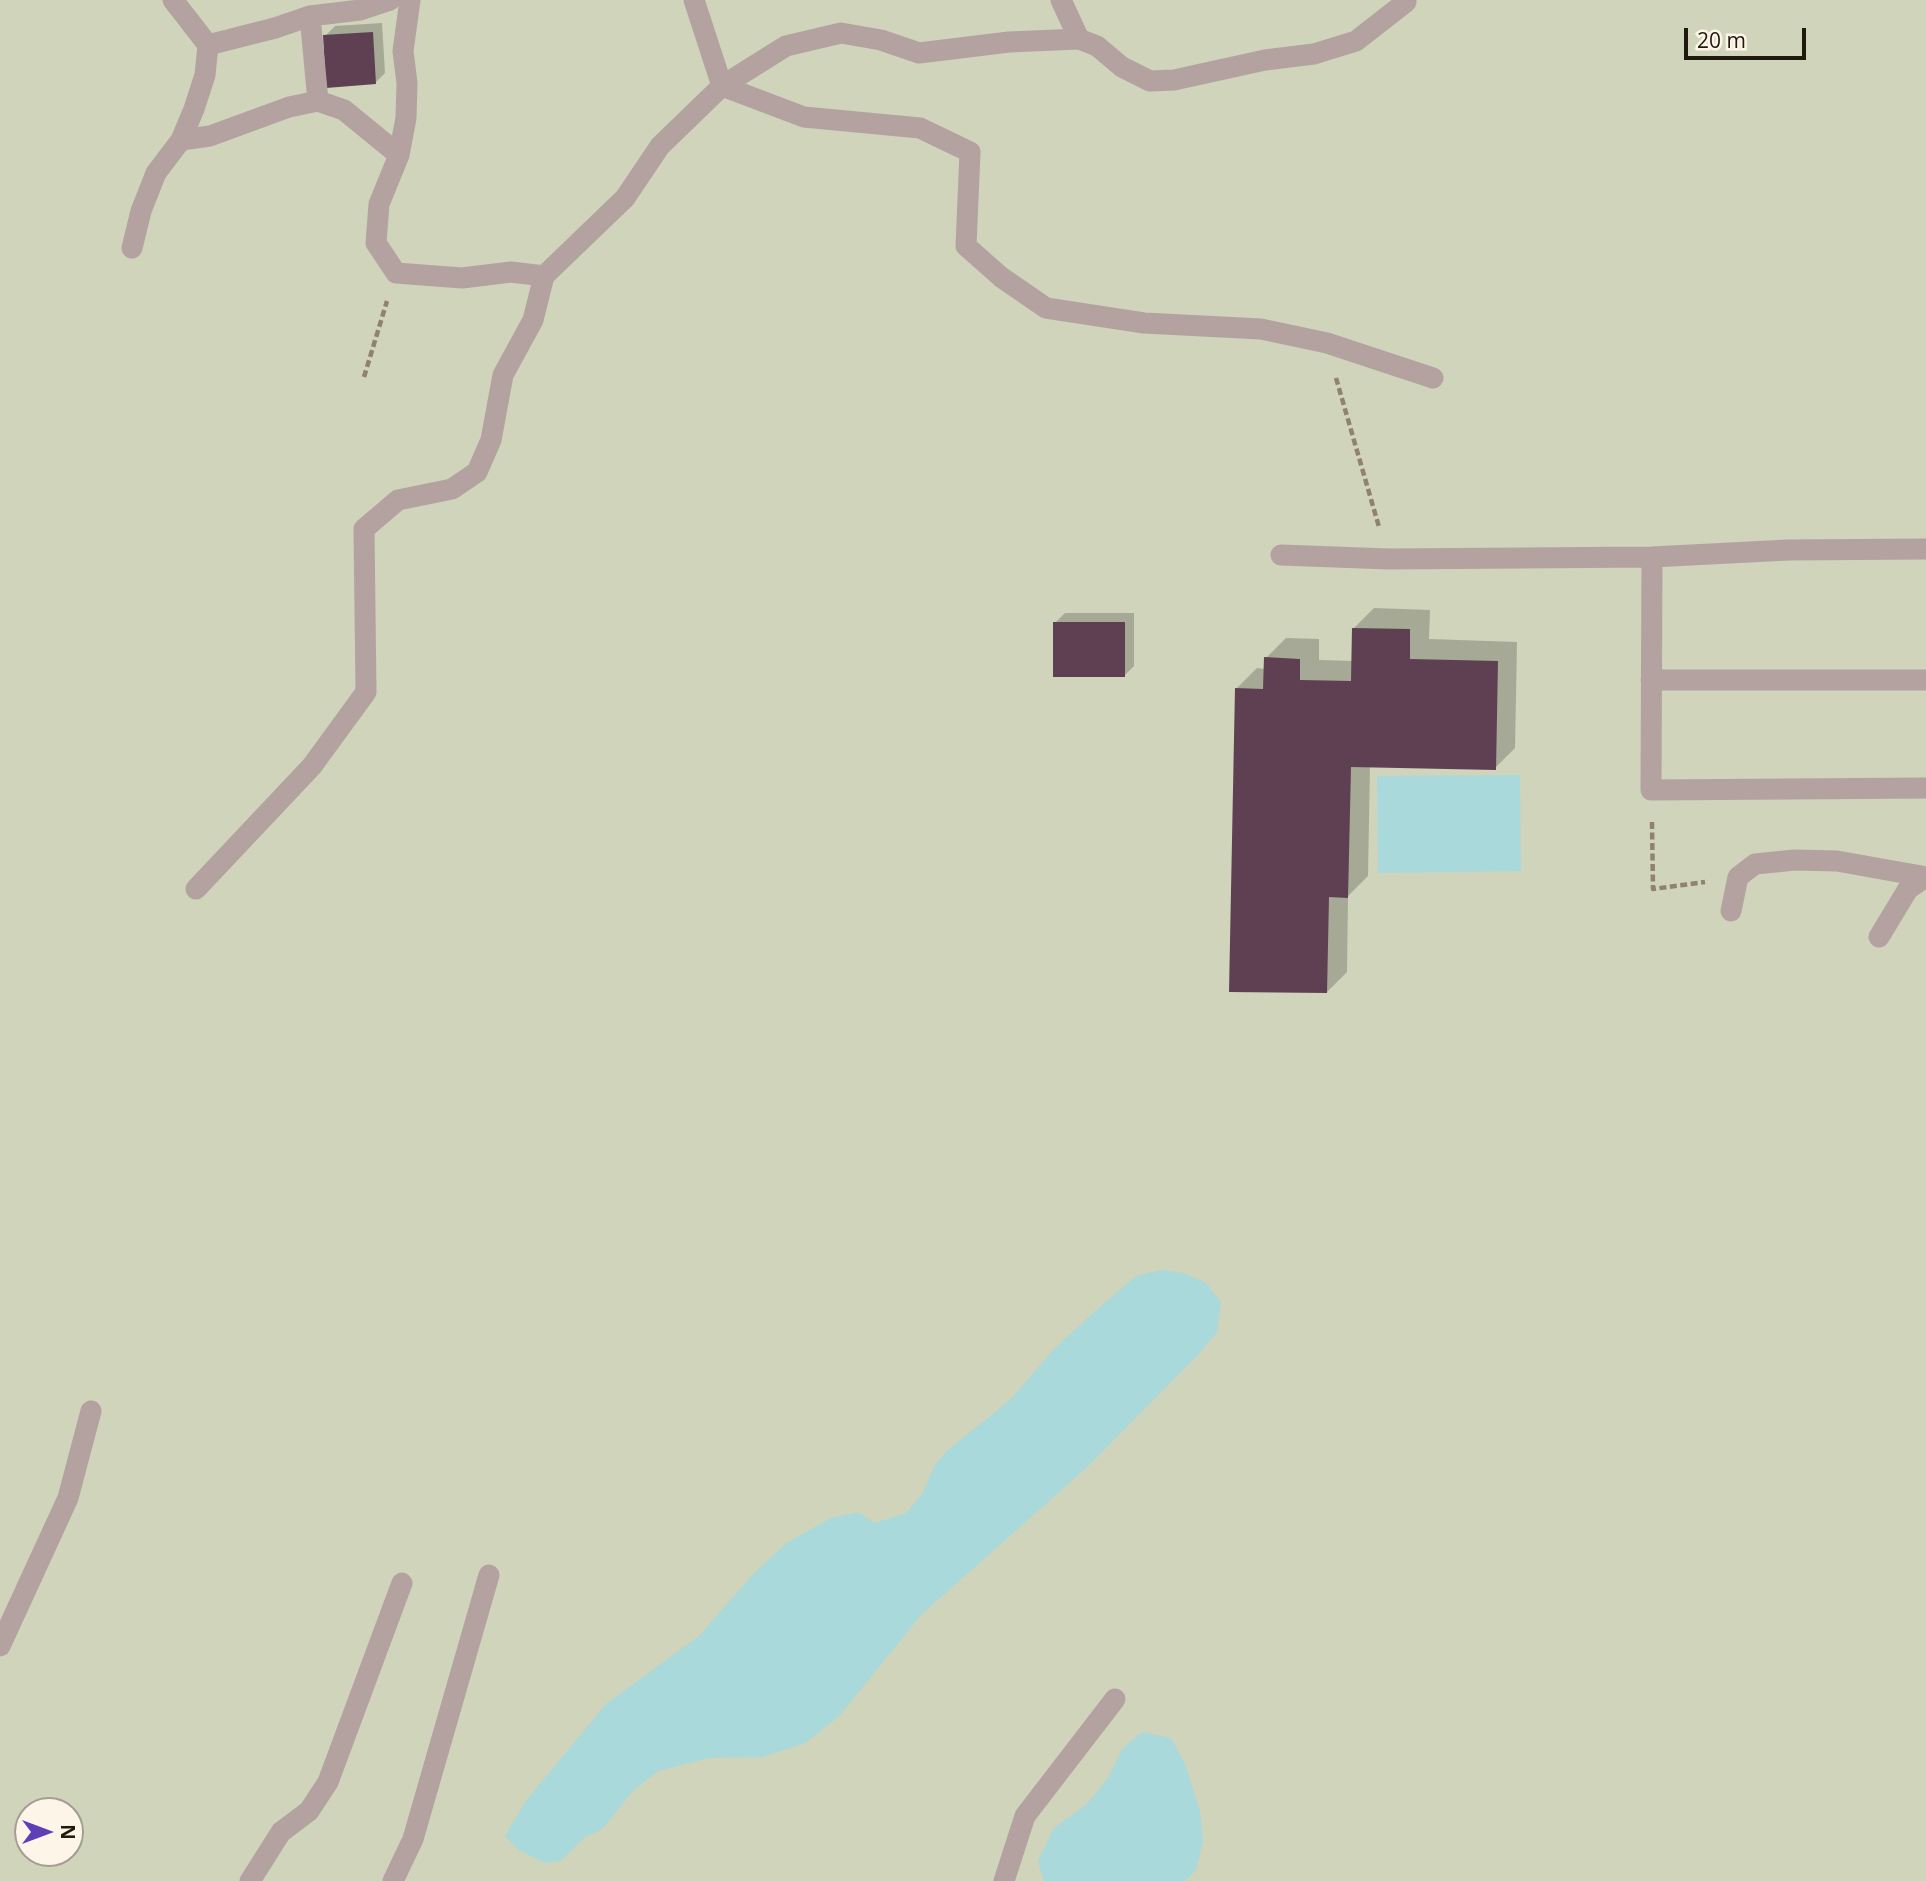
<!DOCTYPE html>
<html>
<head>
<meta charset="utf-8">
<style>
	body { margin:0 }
	#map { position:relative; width:1926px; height:1881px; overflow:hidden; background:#fbe6c8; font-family:"Open Sans",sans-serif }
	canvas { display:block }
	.north { position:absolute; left:14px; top:1797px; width:70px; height:70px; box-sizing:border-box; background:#fef5e9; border:2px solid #a59d91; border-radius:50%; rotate:90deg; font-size:19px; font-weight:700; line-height:28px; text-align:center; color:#20190e }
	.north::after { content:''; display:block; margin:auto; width:24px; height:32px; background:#5f3fb7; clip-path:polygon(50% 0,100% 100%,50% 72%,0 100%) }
	.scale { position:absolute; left:1684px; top:28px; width:122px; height:32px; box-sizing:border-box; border:4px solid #20190e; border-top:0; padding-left:9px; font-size:21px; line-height:24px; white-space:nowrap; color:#20190e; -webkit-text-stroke:5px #fef5e9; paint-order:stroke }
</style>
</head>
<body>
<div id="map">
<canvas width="1926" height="1881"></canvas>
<div class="north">N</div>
<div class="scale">20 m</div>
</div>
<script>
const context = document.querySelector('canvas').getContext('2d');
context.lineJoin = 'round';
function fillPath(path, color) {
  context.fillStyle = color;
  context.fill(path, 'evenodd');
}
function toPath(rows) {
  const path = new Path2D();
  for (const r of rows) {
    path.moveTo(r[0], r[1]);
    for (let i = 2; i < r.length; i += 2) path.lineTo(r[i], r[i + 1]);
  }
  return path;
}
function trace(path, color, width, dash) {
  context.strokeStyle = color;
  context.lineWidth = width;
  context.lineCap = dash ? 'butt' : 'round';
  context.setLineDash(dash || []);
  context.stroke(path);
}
const green = toPath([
	[0,0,1926,0,1926,1881,0,1881],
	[28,1811,70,1811,70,1853,28,1853]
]);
const water = toPath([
	[1520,775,1521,871,1378,873,1377,776],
	[1161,1270,1184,1273,1206,1283,1221,1302,1217,1332,1197,1356,1086,1468,922,1614,839,1716,805,1743,763,1757,709,1758,658,1771,634,1790,601,1830,585,1837,560,1861,545,1863,519,1850,505,1836,525,1802,606,1704,699,1636,755,1572,788,1542,831,1518,858,1512,874,1523,905,1514,922,1494,935,1465,948,1450,1010,1400,1054,1349,1094,1312,1136,1276],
	[1142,1732,1171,1738,1186,1766,1200,1812,1203,1841,1196,1870,1185,1881,1044,1881,1038,1861,1054,1828,1087,1804,1108,1778,1122,1749]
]);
const shadow = toPath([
	[382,23,385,73,375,83,325,36,335,26],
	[1374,608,1430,610,1429,639,1517,642,1515,748,1495,768,1370,765,1368,876,1348,896,1347,972,1327,992,1237,688,1257,668,1265,669,1266,658,1286,638,1319,639,1319,660,1353,661,1354,628],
	[1065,613,1134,613,1134,666,1124,676,1055,623]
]);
const building = toPath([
	[373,32,376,84,326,88,323,35],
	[1053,622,1125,622,1125,677,1053,677],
	[1352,628,1410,629,1410,659,1498,661,1496,770,1351,767,1348,898,1329,897,1327,993,1229,992,1235,688,1263,689,1264,657,1300,659,1300,680,1351,681]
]);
const path = toPath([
	[364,377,387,301],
	[1336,378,1379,527],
	[1652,822,1653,889,1705,882]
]);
const minor = toPath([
	[173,0,208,45],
	[410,0,403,51,407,83,406,118,399,155,379,204,376,243,396,273,462,278,511,272,544,276],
	[694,0,722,86,786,46,841,33,881,40,919,53,1009,42,1079,39],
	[1061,0,1079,39,1097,46,1122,67,1150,81,1174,80,1265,60,1314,54,1356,41,1406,2],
	[310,16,318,101],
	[181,140,210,136,289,107,318,101,344,110,399,155],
	[132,248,141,211,156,173,181,140,194,109,205,75,208,45,275,28,310,16,360,10,390,0],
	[1281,555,1389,559,1652,557,1788,550,1926,549],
	[1652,557,1651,790,1926,788],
	[1651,680,1926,680],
	[196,889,312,766,366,692,364,529,398,500,452,489,477,472,491,440,503,375,533,320,544,276,625,198,660,146,722,86,804,117,920,128,970,152,966,246,1001,277,1046,308,1144,323,1261,329,1327,343,1433,378],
	[1731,911,1738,877,1755,864,1795,860,1837,861,1926,877],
	[1879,937,1908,889,1926,877],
	[0,1646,68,1498,91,1411],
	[250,1881,281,1832,309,1811,328,1782,402,1583],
	[393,1881,413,1839,489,1575],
	[1004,1881,1025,1816,1115,1699]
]);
fillPath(green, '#cfd4bb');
fillPath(water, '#a9d9db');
fillPath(shadow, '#0003');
fillPath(building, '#5e4052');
trace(path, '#90826d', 4.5, [7, 3.5]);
trace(minor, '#b3a29f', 21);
</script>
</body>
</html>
